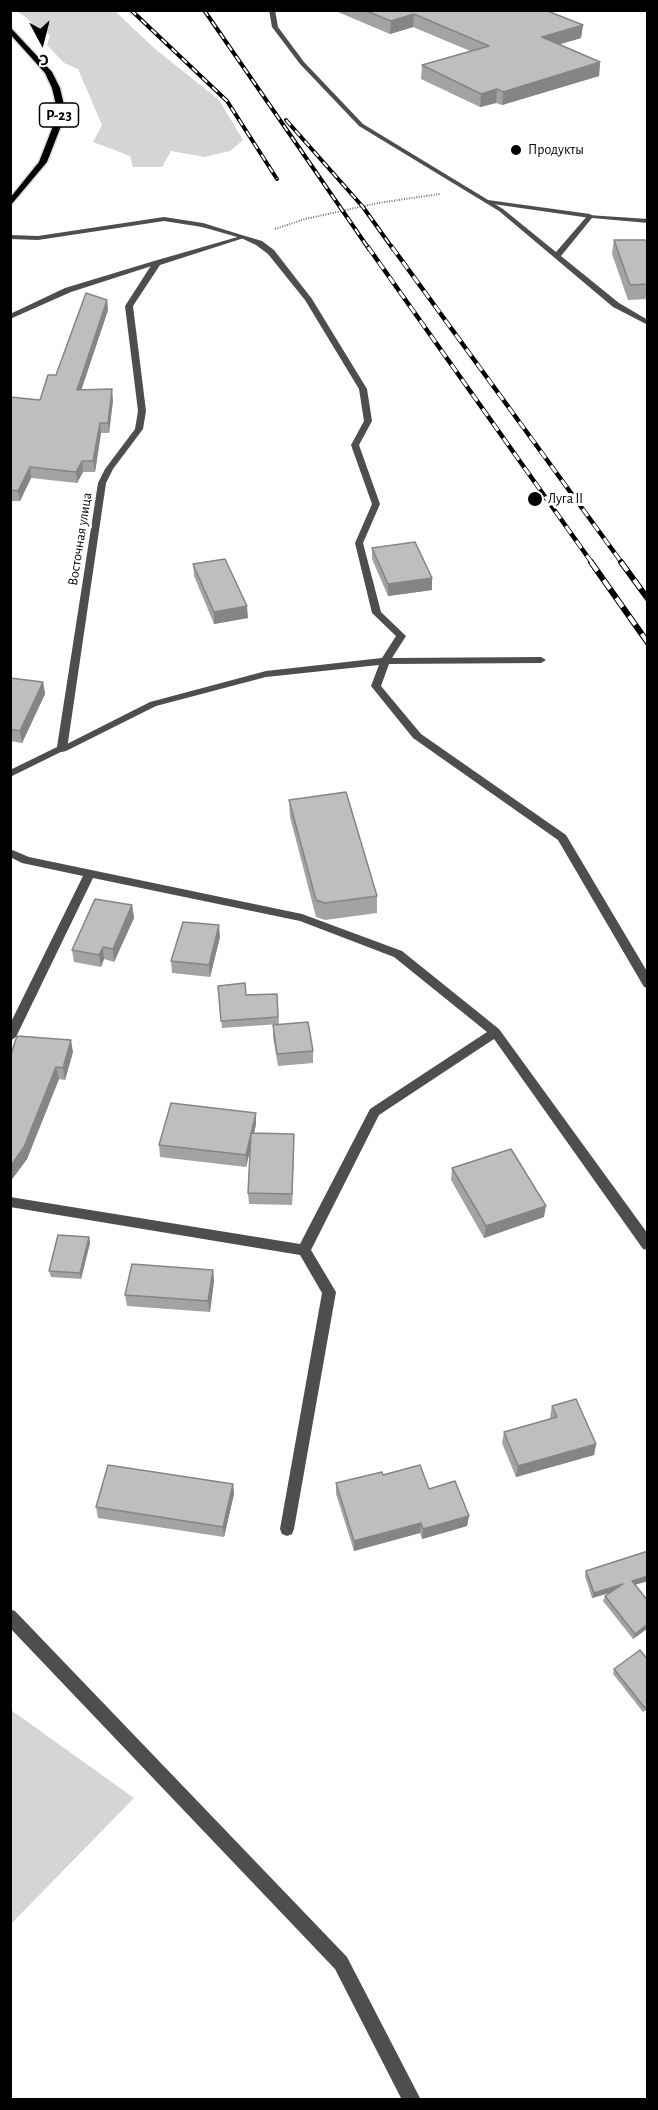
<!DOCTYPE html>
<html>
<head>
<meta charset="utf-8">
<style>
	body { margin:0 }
	#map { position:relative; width:658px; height:2110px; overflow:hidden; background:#fff; font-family:"Alegreya Sans",sans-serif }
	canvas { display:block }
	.frame { position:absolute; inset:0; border:12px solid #000; pointer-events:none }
	.north { position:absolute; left:12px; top:12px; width:60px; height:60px; -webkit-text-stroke:4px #fff; paint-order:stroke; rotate:173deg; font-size:16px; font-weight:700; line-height:24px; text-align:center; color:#000 }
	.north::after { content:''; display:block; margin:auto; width:21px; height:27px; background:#000; clip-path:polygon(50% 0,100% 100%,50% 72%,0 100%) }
</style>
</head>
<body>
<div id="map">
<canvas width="658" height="2110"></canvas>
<div class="frame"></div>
<div class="north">С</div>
</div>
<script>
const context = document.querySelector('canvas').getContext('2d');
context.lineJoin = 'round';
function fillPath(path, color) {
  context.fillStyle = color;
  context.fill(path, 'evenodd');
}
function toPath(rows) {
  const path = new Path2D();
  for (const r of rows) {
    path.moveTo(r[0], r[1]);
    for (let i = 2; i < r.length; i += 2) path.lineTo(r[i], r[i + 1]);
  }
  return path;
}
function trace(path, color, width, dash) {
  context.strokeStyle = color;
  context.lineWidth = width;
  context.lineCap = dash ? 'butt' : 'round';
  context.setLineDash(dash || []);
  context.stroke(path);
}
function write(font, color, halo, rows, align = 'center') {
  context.font = font + ' "Alegreya Sans",sans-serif';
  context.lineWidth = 6;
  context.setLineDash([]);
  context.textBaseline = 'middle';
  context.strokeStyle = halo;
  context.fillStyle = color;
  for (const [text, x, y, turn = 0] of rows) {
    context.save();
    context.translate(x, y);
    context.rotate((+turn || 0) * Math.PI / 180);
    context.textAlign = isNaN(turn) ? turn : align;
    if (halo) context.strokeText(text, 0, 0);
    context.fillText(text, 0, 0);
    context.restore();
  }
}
const green = toPath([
	[16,11,115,11,154,48,219,100,243,140,230,151,205,157,171,151,162,167,133,167,130,156,93,142,102,125,78,69,64,63,47,45,50,35,38,30,27,18],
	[11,1710,134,1798,11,1924]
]);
const path = toPath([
	[275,229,305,219,378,203,440,194]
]);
const lane = toPath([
	[488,200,590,214,593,216,590,218,486,203,486,201,488,200],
	[164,217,203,223,245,236,262,241,274,250,312,299,367,389,372,421,359,445,380,504,363,543,381,612,406,636,392,658,541,657,546,660,541,663,389,664,381,686,421,734,566,835,648,973,648,988,644,987,558,840,413,738,371,686,379,665,266,677,156,706,66,751,62,752,57,749,150,702,266,671,382,658,396,636,372,613,355,543,372,504,351,445,364,421,359,389,305,300,268,254,256,245,241,238,202,227,164,221,38,240,10,239,10,235,38,236,164,217],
	[154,261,161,263,71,292,10,319,10,314,65,288,154,261],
	[10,1609,15,1611,347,1957,421,2100,402,2100,335,1969,10,1628,10,1609]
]);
const street = toPath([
	[269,10,275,10,278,27,304,62,363,124,503,209,556,252,588,215,648,219,648,223,592,218,561,256,619,303,648,320,648,325,613,307,499,211,359,126,300,64,272,27,269,10],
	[241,236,247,237,160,265,133,306,146,411,143,429,113,469,106,483,67,749,10,777,10,770,57,747,98,483,105,469,135,429,138,411,125,306,154,261,241,236],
	[10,849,29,857,302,914,402,951,499,1029,648,1234,648,1250,643,1249,494,1039,379,1115,311,1250,336,1292,294,1529,292,1534,287,1536,282,1534,280,1529,322,1293,300,1255,10,1207,10,1197,300,1244,370,1109,487,1032,394,957,300,921,93,878,16,1037,10,1041,10,1024,83,876,22,863,10,857,10,849]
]);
const primary = toPath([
	[10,27,52,72,60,88,64,105,63,121,47,162,10,206,10,198,39,162,55,121,56,105,52,88,45,73,10,34,10,27]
]);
const railFar2 = toPath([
	[131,10,227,101,277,179],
	[204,10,369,249],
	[286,120,363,207,393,249]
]);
const railFar1 = toPath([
	[368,247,592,563],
	[392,247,622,563]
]);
const rail = toPath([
	[591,562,648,643],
	[621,562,648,599]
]);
const wall = toPath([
	[333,10,545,10,583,25,581,38,560,44,600,62,599,76,502,105,496,103,480,107,421,79,422,65,470,51,413,27,390,34],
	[614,240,648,240,648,299,628,300,612,254],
	[107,300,108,310,81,390,113,400,109,433,101,433,95,472,83,472,77,483,31,478,20,501,10,501,10,397,40,400,56,375],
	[372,548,432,578,432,590,388,596,372,559],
	[193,564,248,618,214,624,194,576],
	[10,678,43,682,45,694,22,743,10,741],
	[289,800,377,896,377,913,325,920,316,917,290,817],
	[132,905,134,918,114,962,104,959,101,967,74,962,72,950],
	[220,937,210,977,172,973,171,961],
	[218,986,246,995,277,994,279,1024,222,1028],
	[273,1025,313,1051,313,1063,278,1066,273,1037],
	[73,1052,65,1080,59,1079,27,1159,10,1182,10,1057],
	[256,1113,256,1124,254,1134,294,1145,292,1205,249,1204,248,1193,251,1148,246,1167,160,1157,159,1145],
	[452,1168,544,1217,484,1238,451,1180],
	[89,1237,90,1243,81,1279,51,1277,49,1271],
	[213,1270,214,1281,210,1312,127,1306,125,1295],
	[552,1406,596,1444,594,1455,516,1477,502,1443,504,1432,551,1419,550,1417],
	[383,1475,429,1489,469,1516,467,1526,422,1539,420,1533,354,1551,336,1494,336,1483],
	[233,1484,234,1494,224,1537,98,1518,96,1507],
	[648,1551,648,1581,635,1585,648,1601,648,1628,633,1639,603,1601,605,1596,610,1593,592,1598,585,1576,586,1571],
	[648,1660,648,1709,643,1712,613,1674,614,1669]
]);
const shadedWall = toPath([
	[414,14,413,27,390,34,391,21],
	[583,25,581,38,541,50,542,37],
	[600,62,599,76,502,105,503,92],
	[497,89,496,103,480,107,481,94],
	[107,300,108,310,78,400,77,390],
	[112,389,113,400,109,433,108,423],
	[100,423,101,433,95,472,93,461],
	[82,461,83,472,77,483,76,472],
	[30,467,31,478,20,501,18,491],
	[432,578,432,590,388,596,388,584],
	[247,606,248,618,214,624,214,612],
	[43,682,45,694,22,743,20,731],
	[132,905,134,918,114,962,113,949],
	[219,925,220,937,210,977,209,965],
	[103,947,104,959,101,967,99,955],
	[71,1040,73,1052,65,1080,63,1068],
	[56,1067,59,1079,27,1159,10,1182,10,1167],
	[256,1113,256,1124,246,1167,246,1155],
	[294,1134,294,1145,292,1205,292,1194],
	[546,1206,544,1217,484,1238,486,1226],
	[89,1237,90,1243,81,1279,80,1273],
	[213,1270,214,1281,210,1312,208,1301],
	[596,1444,594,1455,516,1477,518,1466],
	[233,1484,234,1494,224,1537,223,1527],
	[469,1516,467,1526,422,1539,423,1529],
	[421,1523,420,1533,354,1551,354,1541],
	[648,1576,648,1581,630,1586,632,1581],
	[623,1584,622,1589,592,1598,594,1593],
	[648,1624,648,1628,633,1639,635,1634]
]);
const building = toPath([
	[364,10,545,10,583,25,542,37,600,62,503,92,497,89,481,94,422,65,489,46,414,14,391,21,364,10],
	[614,240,648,240,648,284,630,285,614,240],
	[86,293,107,300,77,390,112,389,108,423,100,423,93,461,82,461,76,472,30,467,18,491,10,490,10,397,40,400,48,375,56,375,86,293],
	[415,542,432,578,388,584,372,548,415,542],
	[225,559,247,606,214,612,193,564,225,559],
	[10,678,43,682,20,731,10,729,10,678],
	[346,792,377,896,325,903,316,900,289,800,346,792],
	[95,899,132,905,113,949,103,947,99,955,72,950,95,899],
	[183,922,219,925,209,965,171,961,183,922],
	[245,983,246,995,277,994,278,1017,221,1021,218,986,245,983],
	[308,1022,313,1051,277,1054,273,1025,308,1022],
	[17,1036,71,1040,63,1068,56,1067,24,1147,10,1167,10,1057,17,1036],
	[171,1103,256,1113,246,1155,159,1145,171,1103],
	[251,1133,294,1134,292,1194,248,1193,251,1133],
	[511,1149,546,1206,486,1226,452,1168,511,1149],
	[58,1235,89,1237,80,1273,49,1271,58,1235],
	[132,1264,213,1270,208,1301,125,1295,132,1264],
	[576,1399,596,1444,518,1466,504,1432,557,1417,552,1406,576,1399],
	[108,1465,233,1484,223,1527,96,1507,108,1465],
	[420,1465,429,1489,455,1481,469,1516,423,1529,421,1523,354,1541,336,1483,382,1472,383,1475,420,1465],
	[648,1551,648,1576,632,1581,648,1601,648,1624,635,1634,605,1596,623,1584,594,1593,586,1571,648,1551],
	[640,1650,648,1660,648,1706,645,1708,614,1669,640,1650]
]);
const markers = [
	[516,150,6,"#000"],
	[535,499,8,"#000"]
];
const farPoinames = [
	["Продукты",528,150],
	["Луга II",548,499]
];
const farStreetnames = [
	["Восточная улица",80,539,-81]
];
const shields = [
	[59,115,39]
];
const shieldNames = [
	["Р-23",59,115]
];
fillPath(green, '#d5d5d5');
trace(primary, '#dbdbdb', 3);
trace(path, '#707070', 2, [1, 1.5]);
fillPath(lane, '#4e4e4e');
fillPath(street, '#4e4e4e');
fillPath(primary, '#000');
trace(railFar2, '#000', 4);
trace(railFar1, '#000', 4.5);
trace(rail, '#000', 6);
trace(railFar2, '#fff', 2, [7]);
trace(railFar1, '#fff', 3, [9]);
trace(rail, '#fff', 4, [11]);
fillPath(wall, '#a3a3a3');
fillPath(shadedWall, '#858585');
fillPath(building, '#bebebe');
trace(building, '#858585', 1.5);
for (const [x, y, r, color] of markers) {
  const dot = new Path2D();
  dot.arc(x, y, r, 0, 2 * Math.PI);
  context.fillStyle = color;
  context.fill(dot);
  trace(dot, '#fff', 2);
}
write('14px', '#000', '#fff', farPoinames, 'left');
write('14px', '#000', '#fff', farStreetnames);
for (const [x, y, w] of shields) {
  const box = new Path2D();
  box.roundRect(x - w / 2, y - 12, w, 24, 4.5);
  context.fillStyle = '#fff';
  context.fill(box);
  trace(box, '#000', 1.5);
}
write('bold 15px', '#000', null, shieldNames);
</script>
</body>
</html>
